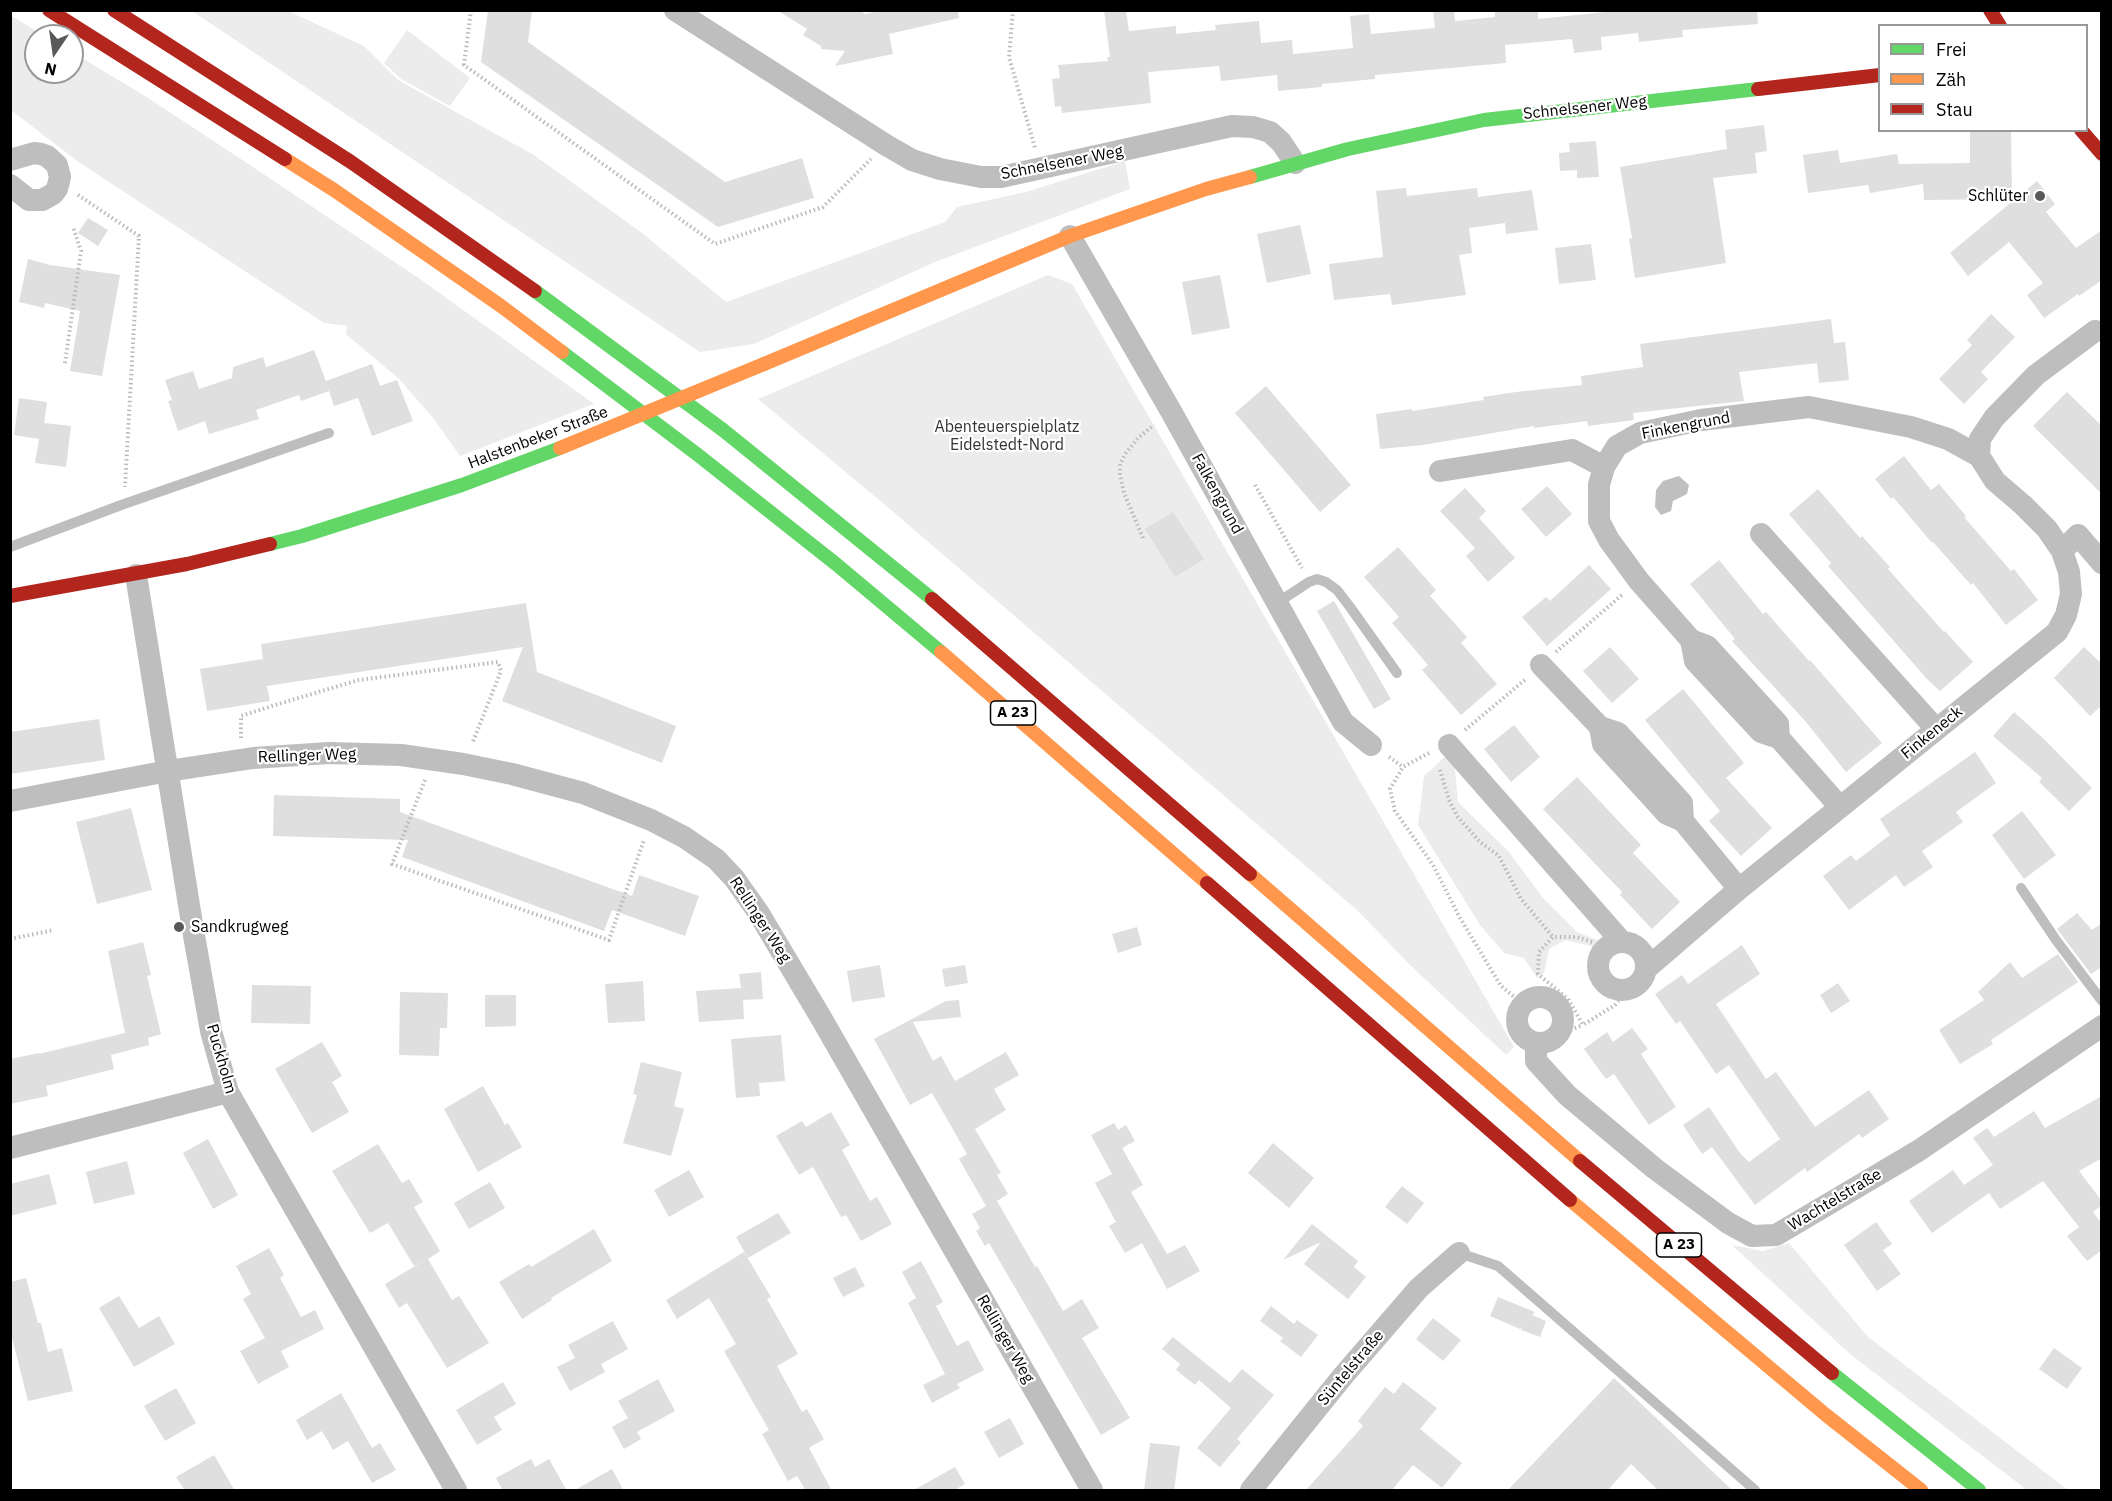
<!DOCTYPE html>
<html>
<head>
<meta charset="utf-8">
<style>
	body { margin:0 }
	#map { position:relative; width:2112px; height:1501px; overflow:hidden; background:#fff; font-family:"IBM Plex Sans",sans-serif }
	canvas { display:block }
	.frame { position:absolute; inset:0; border:12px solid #000; pointer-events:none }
	.legend { position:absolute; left:1878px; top:24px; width:210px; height:108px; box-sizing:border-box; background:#fff; border:2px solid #999; margin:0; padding:8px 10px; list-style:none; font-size:18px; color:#000 }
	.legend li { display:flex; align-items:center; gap:12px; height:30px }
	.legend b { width:30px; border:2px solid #999 }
	.north { position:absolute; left:24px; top:24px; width:60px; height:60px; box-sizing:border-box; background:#fff; border:2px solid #999; border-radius:50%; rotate:193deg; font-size:16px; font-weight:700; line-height:24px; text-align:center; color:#000 }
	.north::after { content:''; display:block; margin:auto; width:21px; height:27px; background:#595959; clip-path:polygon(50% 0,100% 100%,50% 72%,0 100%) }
</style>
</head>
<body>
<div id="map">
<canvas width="2112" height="1501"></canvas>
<div class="frame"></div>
<ul class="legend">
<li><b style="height:8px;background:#63d668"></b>Frei</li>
<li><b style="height:8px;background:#ff974d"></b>Zäh</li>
<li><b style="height:8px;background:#b3261e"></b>Stau</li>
</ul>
<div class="north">N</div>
</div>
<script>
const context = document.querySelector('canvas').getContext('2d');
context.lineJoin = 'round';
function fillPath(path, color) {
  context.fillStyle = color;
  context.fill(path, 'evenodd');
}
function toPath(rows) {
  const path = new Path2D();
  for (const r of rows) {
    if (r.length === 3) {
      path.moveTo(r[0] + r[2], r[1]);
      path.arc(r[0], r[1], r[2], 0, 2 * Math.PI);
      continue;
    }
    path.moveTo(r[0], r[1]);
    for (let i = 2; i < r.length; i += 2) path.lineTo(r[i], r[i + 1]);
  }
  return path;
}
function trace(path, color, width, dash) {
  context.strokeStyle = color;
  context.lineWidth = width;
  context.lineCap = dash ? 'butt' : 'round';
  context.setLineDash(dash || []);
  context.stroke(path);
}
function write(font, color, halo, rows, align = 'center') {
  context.font = font + ' "IBM Plex Sans",sans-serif';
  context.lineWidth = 4.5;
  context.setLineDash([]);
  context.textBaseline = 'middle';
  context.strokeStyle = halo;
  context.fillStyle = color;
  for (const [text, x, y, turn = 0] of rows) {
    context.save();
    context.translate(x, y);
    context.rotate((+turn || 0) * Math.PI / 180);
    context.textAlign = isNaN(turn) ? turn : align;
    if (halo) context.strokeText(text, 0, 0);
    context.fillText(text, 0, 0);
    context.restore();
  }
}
const green = toPath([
	[192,11,288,11,364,46,398,80,534,155,642,233,726,302,945,222,957,207,1026,192,1125,161,1130,189,935,262,754,344,700,352],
	[10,15,45,36,36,36,36,72,72,72,72,52,145,96,250,165,420,279,594,404,460,456,434,419,399,379,346,334,347,326,324,323,77,161,11,110],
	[407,30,470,78,450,106,401,79,384,63],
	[1048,275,1072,284,1514,1047,1506,1055,1411,966,1357,910,891,510,758,399],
	[1450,752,1455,769,1458,802,1509,852,1543,898,1577,932,1605,943,1595,955,1591,946,1565,940,1549,949,1544,973,1537,978,1524,958,1504,953,1480,925,1418,825,1424,776],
	[1789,1243,1867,1336,2068,1490,2027,1490,1850,1354,1732,1245,1763,1251]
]);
const water = toPath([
	[1679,476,1689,485,1687,494,1673,501,1671,511,1661,515,1655,507,1656,490,1663,481]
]);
const building = toPath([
	[488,10,532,10,528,42,725,182,802,158,814,198,718,227,481,62],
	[777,10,859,10,865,14,882,10,958,10,959,18,889,34,893,54,835,66,845,51,821,49,821,46,803,35,807,29],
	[1104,10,1126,10,1129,31,1176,26,1176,34,1216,30,1215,25,1259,21,1261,43,1292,40,1293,54,1353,48,1350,16,1369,14,1371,34,1435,28,1433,10,1454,10,1455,21,1495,17,1495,10,1538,10,1538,19,1625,10,1757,10,1758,24,1682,30,1683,37,1639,42,1638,33,1601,37,1602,50,1574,53,1572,39,1505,45,1506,63,1375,75,1375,79,1322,84,1322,87,1278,91,1277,75,1221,81,1219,66,1148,72,1151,103,1062,113,1061,106,1055,107,1052,79,1060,78,1058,65,1108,61,1107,57,1110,57],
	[1764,125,1767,151,1755,153,1757,173,1713,178,1726,263,1635,278,1629,239,1632,238,1620,167,1727,149,1725,130],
	[1970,130,2011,130,2012,199,1924,200,1923,184,1870,193,1868,185,1808,193,1803,155,1838,150,1840,163,1897,154,1899,164,1970,163],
	[1596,141,1599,177,1577,178,1577,170,1560,171,1559,153,1570,152,1569,143],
	[2037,181,2055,204,2046,212,2076,248,2102,230,2102,280,2079,296,2078,294,2044,318,2027,295,2043,283,2009,242,1968,276,1950,253],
	[1406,188,1407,196,1477,188,1478,197,1532,190,1538,230,1506,234,1505,223,1469,228,1472,253,1459,255,1466,295,1392,305,1390,294,1334,300,1329,264,1383,257,1376,191],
	[88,218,108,230,98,246,78,233],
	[1300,225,1311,274,1267,283,1257,234],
	[1591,244,1596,280,1559,284,1555,248],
	[28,259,50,265,120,275,102,376,70,371,80,311,45,303,44,308,19,302],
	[1220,275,1230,328,1192,335,1182,282],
	[1991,314,2015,337,1981,372,1988,379,1964,404,1939,379,1972,345,1967,340],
	[1831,319,1834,343,1845,342,1849,380,1819,383,1817,363,1739,372,1744,401,1633,413,1634,420,1588,426,1587,421,1534,428,1534,426,1423,445,1380,449,1376,414,1412,409,1412,411,1484,400,1483,397,1516,392,1582,385,1581,376,1643,367,1640,344],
	[314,350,326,381,372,364,380,386,397,380,413,421,372,436,358,398,334,406,329,391,301,401,299,395,256,410,259,419,209,434,205,421,178,431,168,401,172,400,165,380,193,371,199,389,232,378,233,367,263,357,266,367],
	[1266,386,1351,485,1320,512,1235,413],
	[2067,392,2102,426,2102,494,2033,426],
	[19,398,47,402,44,423,71,426,66,467,35,463,39,439,14,435],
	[1904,456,1931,490,1939,484,1966,516,1964,517,2011,571,2014,569,2038,600,2006,625,1973,583,1971,585,1933,542,1932,543,1893,497,1891,499,1875,479],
	[1547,486,1572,514,1546,537,1521,509],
	[1465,488,1486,511,1479,518,1515,558,1488,582,1466,556,1475,548,1440,511],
	[1818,489,1860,538,1862,536,1890,567,1888,569,1944,632,1945,631,1973,662,1940,691,1927,679,1828,566,1831,563,1789,514],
	[1173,512,1204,559,1175,577,1145,529],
	[1398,547,1436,590,1430,596,1467,637,1461,643,1497,684,1461,715,1422,670,1428,665,1392,623,1399,617,1364,577],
	[1719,560,1763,614,1766,612,1809,661,1810,660,1882,743,1846,772,1806,722,1732,641,1735,639,1690,584],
	[1589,565,1611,589,1547,646,1522,617,1546,597,1550,601],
	[1334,601,1391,699,1374,709,1317,611],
	[526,603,537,672,676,726,662,763,502,701,523,647,267,686,270,701,207,711,200,669,263,659,261,644],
	[1610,647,1639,679,1612,703,1583,671],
	[2084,647,2102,664,2102,705,2090,716,2054,678],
	[1683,689,1744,763,1726,778,1772,828,1741,856,1709,821,1720,811,1645,720],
	[2014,712,2045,740,2092,788,2069,811,2039,782,2042,778,1993,736],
	[99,719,105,760,10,774,10,732],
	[1514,725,1540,757,1511,782,1484,749],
	[1975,752,1996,783,1956,812,1963,822,1922,851,1933,867,1904,887,1896,875,1849,910,1823,876,1851,855,1856,861,1890,835,1880,819],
	[1577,777,1641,845,1633,853,1680,902,1652,929,1620,895,1622,892,1543,809],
	[274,795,400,799,400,812,632,896,639,875,699,896,685,936,612,910,604,931,402,857,408,840,273,836],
	[131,808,152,890,97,904,76,822],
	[2022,811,2056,855,2024,879,1992,835],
	[2077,913,2092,930,2102,923,2102,967,2091,974,2057,929],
	[1137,927,1142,945,1118,953,1112,934],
	[143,942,151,975,147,976,161,1034,148,1038,149,1045,111,1055,114,1069,46,1086,48,1096,10,1104,10,1059,39,1053,39,1054,125,1033,108,951],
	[1742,945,1760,974,1716,1004,1766,1079,1776,1072,1815,1127,1869,1090,1889,1119,1862,1138,1859,1134,1807,1172,1805,1168,1755,1205,1712,1147,1702,1154,1683,1125,1709,1107,1740,1153,1749,1162,1780,1139,1729,1065,1716,1074,1680,1021,1676,1024,1655,994,1682,975,1688,984],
	[2058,954,2078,982,1991,1040,1993,1044,1960,1064,1939,1030,1984,1000,1978,992,2010,962,2022,978],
	[880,965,885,997,852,1002,847,971],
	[965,965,968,983,945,987,942,969],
	[761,972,763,999,743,1000,744,1019,699,1022,696,991,741,988,739,974],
	[643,981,645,1021,608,1023,605,984],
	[1838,983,1850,1001,1831,1013,1820,995],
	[252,985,311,986,310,1024,251,1023],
	[400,992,448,993,447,1028,440,1028,439,1056,399,1055],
	[485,995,516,995,516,1026,485,1027],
	[959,1000,961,1017,913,1022,933,1061,941,1056,955,1081,1006,1052,1019,1075,994,1089,1006,1110,975,1129,1001,1173,997,1175,1008,1194,997,1201,1035,1267,1037,1266,1063,1311,1082,1299,1099,1328,1082,1338,1130,1418,1101,1435,989,1243,985,1246,976,1231,980,1228,972,1214,986,1206,959,1159,967,1154,932,1093,910,1105,874,1039,946,1001],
	[1632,1028,1648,1049,1641,1054,1676,1107,1649,1125,1614,1074,1606,1079,1584,1049,1607,1032,1613,1042],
	[781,1035,785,1081,759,1083,760,1096,736,1098,731,1039],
	[322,1042,342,1076,332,1082,349,1112,312,1133,275,1069],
	[641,1062,682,1072,674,1106,684,1109,671,1156,623,1143,637,1095,633,1094],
	[483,1086,505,1125,508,1123,522,1147,478,1172,444,1109],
	[2102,1096,2102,1158,2079,1171,2102,1201,2102,1205,2093,1212,2102,1224,2102,1250,2087,1261,2067,1236,2079,1227,2043,1181,2000,1209,1989,1193,1932,1233,1909,1201,1953,1170,1964,1185,1993,1165,1973,1138,1987,1128,1994,1137,2034,1111,2045,1128],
	[831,1112,850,1145,842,1150,870,1201,877,1197,892,1224,861,1241,846,1215,841,1217,813,1167,799,1175,776,1136,802,1121,806,1127],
	[1114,1123,1118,1130,1126,1125,1135,1141,1122,1148,1143,1185,1131,1192,1167,1254,1185,1245,1200,1271,1167,1289,1142,1243,1125,1253,1109,1226,1116,1222,1095,1183,1112,1174,1091,1135],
	[208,1139,238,1195,213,1209,183,1153],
	[1273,1143,1314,1178,1289,1208,1248,1173],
	[378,1144,402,1183,409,1179,423,1202,414,1207,440,1251,428,1259,452,1300,459,1296,489,1343,447,1368,407,1303,399,1308,385,1284,425,1260,414,1266,388,1223,370,1233,332,1171],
	[127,1161,135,1194,94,1204,86,1172],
	[689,1170,704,1197,669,1217,654,1190],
	[49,1174,57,1204,10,1216,10,1184],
	[490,1182,505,1208,469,1229,454,1203],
	[1402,1186,1424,1203,1407,1224,1385,1207],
	[778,1213,791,1233,748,1258,736,1237],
	[1876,1222,1892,1244,1883,1250,1901,1274,1877,1291,1844,1245],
	[1312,1224,1358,1261,1354,1267,1366,1277,1348,1299,1304,1264,1321,1242,1283,1260],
	[594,1229,612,1261,551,1298,552,1300,522,1319,499,1282,529,1264,531,1267],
	[269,1248,284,1275,280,1278,301,1317,315,1310,324,1329,281,1351,289,1367,258,1384,240,1351,265,1338,243,1299,251,1294,236,1266],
	[744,1252,771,1297,767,1299,798,1354,777,1366,802,1412,807,1409,824,1439,809,1448,832,1491,806,1491,797,1476,788,1481,762,1434,769,1430,724,1351,736,1344,709,1298,677,1319,666,1300],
	[921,1261,943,1302,936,1306,957,1346,968,1340,984,1370,957,1384,960,1388,932,1403,923,1385,945,1374,908,1303,916,1298,902,1272],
	[855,1267,865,1286,843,1297,833,1278],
	[26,1278,38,1323,41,1323,48,1352,62,1348,73,1391,28,1401,10,1330,10,1282],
	[119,1296,139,1328,159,1316,175,1344,134,1367,99,1308],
	[1498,1297,1535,1312,1532,1315,1546,1321,1540,1337,1521,1330,1522,1327,1520,1329,1490,1316],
	[1271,1306,1294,1324,1297,1320,1318,1335,1301,1357,1280,1341,1283,1338,1260,1321],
	[1433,1318,1461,1340,1443,1361,1416,1339],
	[613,1321,628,1349,601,1364,605,1372,570,1391,557,1367,575,1358,568,1345],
	[1173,1337,1230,1383,1242,1369,1274,1395,1237,1439,1241,1442,1220,1467,1197,1448,1231,1408,1199,1380,1195,1385,1176,1370,1180,1364,1162,1349],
	[2054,1348,2082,1368,2067,1389,2039,1369],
	[1614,1378,1733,1491,1659,1491,1631,1464,1607,1491,1507,1491],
	[658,1379,675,1411,637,1432,641,1439,624,1449,612,1427,628,1418,618,1401],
	[503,1382,516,1404,494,1417,502,1430,477,1445,456,1410],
	[1403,1382,1437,1408,1420,1429,1462,1463,1442,1488,1413,1465,1391,1491,1305,1491,1363,1426,1358,1421,1385,1387,1394,1394],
	[176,1388,196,1423,165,1441,144,1406],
	[341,1393,372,1448,380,1443,396,1470,372,1483,348,1441,333,1450,322,1431,307,1440,296,1420],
	[1010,1418,1024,1444,999,1458,984,1432],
	[1150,1443,1180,1446,1174,1491,1144,1491],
	[214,1455,235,1491,185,1491,176,1477],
	[531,1459,535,1467,549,1459,567,1491,503,1491,496,1478],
	[955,1467,965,1484,953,1491,912,1491],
	[612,1469,624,1491,573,1491]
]);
const path = toPath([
	[471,10,464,65,715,244,823,207,871,159],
	[1013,10,1009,57,1035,148],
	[78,195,139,236,125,487],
	[65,363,81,251,73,227],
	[1255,485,1302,568],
	[1143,538,1124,493,1120,475,1120,464,1126,453,1138,438,1154,425],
	[1556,652,1623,594],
	[1465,730,1526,679],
	[241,738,241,716,275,705,359,680,498,662,501,671,472,744],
	[1429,753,1403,767,1390,789,1395,811,1433,865,1460,918,1501,986,1523,1004],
	[1389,757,1403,767],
	[1440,770,1449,800,1457,816,1480,842,1499,856,1521,899,1553,937],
	[425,780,392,864,609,940,644,840],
	[10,939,54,930],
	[1592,942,1577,937,1553,937,1539,952,1538,974,1568,999,1583,1025,1615,1005,1627,990],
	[1558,1035,1583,1025]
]);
const lane = toPath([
	[10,547,124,504,329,433],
	[1277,603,1309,582,1317,579,1326,582,1337,590,1350,607,1397,673],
	[2021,888,2056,940,2102,1001],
	[1459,1253,1498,1266,1755,1490]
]);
const street = toPath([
	[675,10,886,145,912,160,940,169,981,177,1001,177,1232,126,1253,127,1270,132,1281,142,1295,163],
	[10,160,34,153,41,154,47,156,57,165,60,177,57,189,53,194,42,200,29,200,10,185],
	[1070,236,1172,413,1343,722,1371,745],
	[1440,471,1572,450,1604,467],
	[1761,534,1936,729],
	[2062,551,2078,535,2102,563],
	[136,575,193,930,211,1031,228,1092,456,1490],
	[1691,640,1707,646,1778,724,1779,738],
	[1541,665,1600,727,1618,733,1682,803,1683,821],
	[1600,727,1603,744,1667,814,1683,821,1739,889],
	[1449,745,1622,942],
	[10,801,168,771,253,758,329,753,401,755,463,764,512,774,583,793,651,820,684,837,716,859,734,878,758,912,820,1016,1092,1490],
	[1840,807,1779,738,1761,732,1695,661,1691,640,1639,581,1609,540,1599,521,1599,485,1604,467,1617,446,1640,433,1701,420,1809,407,1911,427,1948,439,1979,456],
	[1622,966,24],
	[1646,969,1739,889,2057,632,2066,615,2071,594,2069,572,2062,551,2047,529,2023,505,1995,481,1979,456,1980,439,1994,418,2036,375,2095,331],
	[1540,1020,23],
	[1536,1043,1536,1061,1567,1095,1654,1168,1728,1223,1752,1236,1776,1235,1918,1151,2102,1026],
	[10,1148,228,1092],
	[1251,1490,1343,1376,1419,1288,1459,1253]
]);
const fast = toPath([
	[1250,177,1348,149,1484,120,1758,89],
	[535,291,723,430,932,599],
	[562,352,698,455,836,564,941,652],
	[270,544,302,536,462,485,560,448],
	[1832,1373,1979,1490]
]);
const slow = toPath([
	[285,159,334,190,501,306,562,352],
	[764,364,1070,236,1206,189,1250,177],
	[941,652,1207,883],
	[1250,874,1580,1161],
	[1570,1200,1826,1415,1921,1490]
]);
const jam = toPath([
	[49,10,285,159],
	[114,10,351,162,535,291],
	[1990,10,2000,26],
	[1758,89,1880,75],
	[2081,130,2102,154],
	[10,596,187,564,270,544],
	[932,599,1250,874],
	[1207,883,1570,1200],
	[1580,1161,1832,1373]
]);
const slowBridge = toPath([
	[560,448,764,364]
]);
const markers = [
	[2040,196,6,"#595959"],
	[179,927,6,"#595959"]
];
const shields = [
	[1013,713,45],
	[1679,1245,45]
];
const shieldNames = [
	["A 23",1013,713],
	["A 23",1679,1245]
];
const streetNames = [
	["Schnelsener Weg",1585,108,-6],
	["Schnelsener Weg",1062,163,-11],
	["Finkengrund",1686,426,-11],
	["Halstenbeker Straße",538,438,-21],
	["Falkengrund",1217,494,61],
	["Finkeneck",1932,733,-39],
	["Rellinger Weg",307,756,-2],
	["Rellinger Weg",760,920,57],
	["Puckholm",221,1059,74],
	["Wachtelstraße",1835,1200,-31],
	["Rellinger Weg",1005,1339,60],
	["Süntelstraße",1351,1368,-50]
];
const poiNames = [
	["Schlüter",2028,196],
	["Sandkrugweg",191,927,"left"]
];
const parkNames = [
	["Abenteuerspielplatz",1007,427],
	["Eidelstedt-Nord",1007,445]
];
fillPath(green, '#ececec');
fillPath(water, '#bfbfbf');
fillPath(building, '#dfdfdf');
trace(path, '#b9b9b9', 4, [1.5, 3]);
trace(lane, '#bebebe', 10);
trace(street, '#bebebe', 22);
trace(fast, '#63d668', 14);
trace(slow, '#ff974d', 14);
trace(jam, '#b3261e', 14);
trace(slowBridge, '#ff974d', 14);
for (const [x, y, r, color] of markers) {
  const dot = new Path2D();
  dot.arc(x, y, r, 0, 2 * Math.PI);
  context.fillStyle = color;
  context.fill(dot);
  trace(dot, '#fff', 2);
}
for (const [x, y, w] of shields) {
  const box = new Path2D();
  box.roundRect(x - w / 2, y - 12, w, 24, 4.5);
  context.fillStyle = '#fff';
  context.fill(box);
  trace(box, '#000', 1.5);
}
write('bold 15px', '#000', null, shieldNames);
write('16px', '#000', '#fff', streetNames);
write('16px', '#000', '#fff', poiNames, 'right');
write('16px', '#333', '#fff', parkNames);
</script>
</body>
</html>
